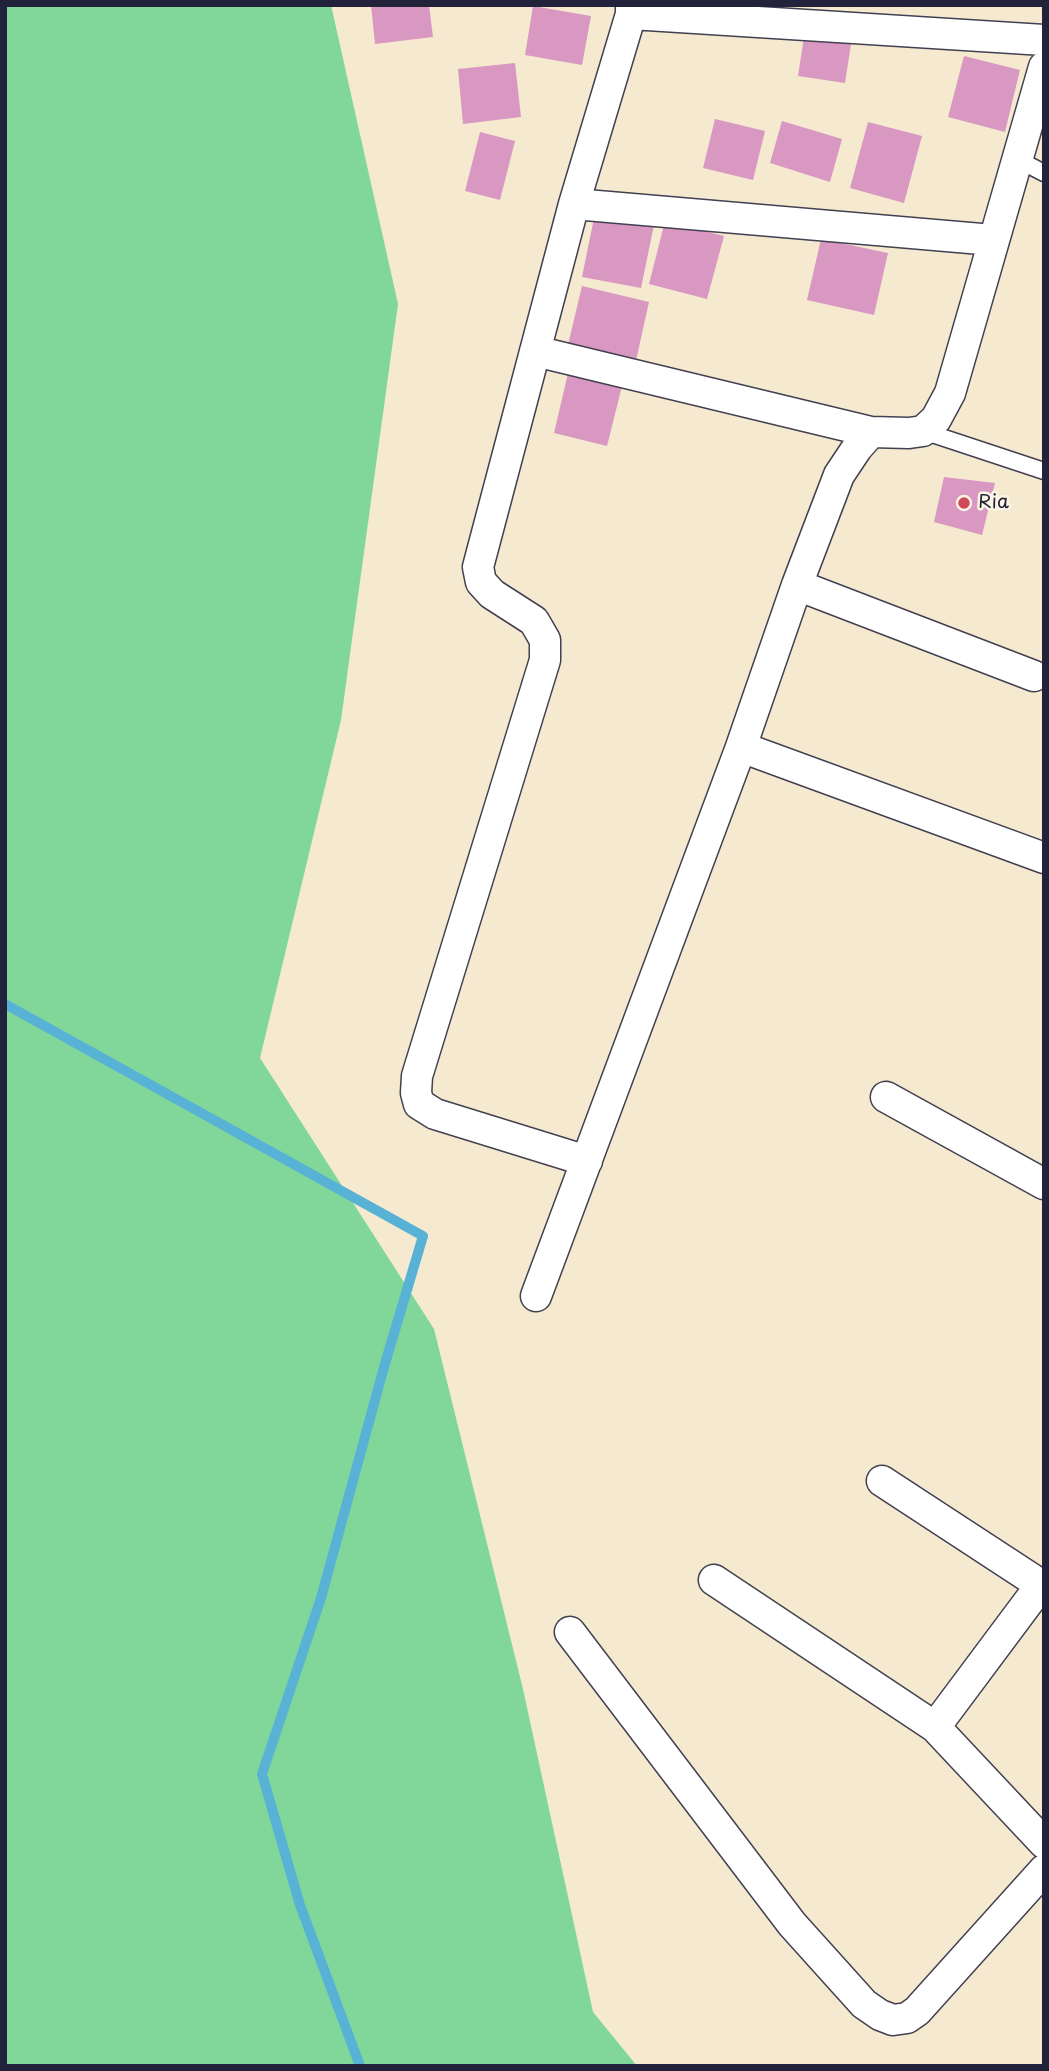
<!DOCTYPE html>
<html>
<head>
<meta charset="utf-8">
<style>
	body { margin:0 }
	#map { position:relative; width:1049px; height:2071px; overflow:hidden; background:#f5e9d0; font-family:"Playpen Sans",sans-serif }
	canvas { display:block }
	.frame { position:absolute; inset:0; border:7px solid #22223b; pointer-events:none }
</style>
</head>
<body>
<div id="map">
<canvas width="1049" height="2071"></canvas>
<div class="frame"></div>
</div>
<script>
const context = document.querySelector('canvas').getContext('2d');
context.lineJoin = 'round';
function fillPath(path, color) {
  context.fillStyle = color;
  context.fill(path, 'evenodd');
}
function toPath(rows) {
  const path = new Path2D();
  for (const r of rows) {
    path.moveTo(r[0], r[1]);
    for (let i = 2; i < r.length; i += 2) path.lineTo(r[i], r[i + 1]);
  }
  return path;
}
function trace(path, color, width, dash) {
  context.strokeStyle = color;
  context.lineWidth = width;
  context.lineCap = dash ? 'butt' : 'round';
  context.setLineDash(dash || []);
  context.stroke(path);
}
function write(font, color, halo, rows, align = 'center') {
  context.font = font + ' "Playpen Sans",sans-serif';
  context.lineWidth = 5;
  context.setLineDash([]);
  context.textBaseline = 'middle';
  context.strokeStyle = halo;
  context.fillStyle = color;
  for (const [text, x, y, turn = 0] of rows) {
    context.save();
    context.translate(x, y);
    context.rotate((+turn || 0) * Math.PI / 180);
    context.textAlign = isNaN(turn) ? turn : align;
    if (halo) context.strokeText(text, 0, 0);
    context.fillText(text, 0, 0);
    context.restore();
  }
}
const green = toPath([
	[5,5,331,5,398,304,341,720,260,1058,434,1329,523,1689,593,2012,637,2066,5,2066]
]);
const stream = toPath([
	[5,1004,423,1236,384,1367,321,1598,262,1774,300,1905,360,2066]
]);
const building = toPath([
	[371,5,429,5,433,37,375,44],
	[533,6,591,16,582,65,525,55],
	[804,37,851,44,845,83,798,76],
	[964,56,1020,70,1005,132,948,117],
	[515,63,521,117,463,124,458,69],
	[715,119,765,131,753,180,703,168],
	[782,121,842,139,830,182,770,163],
	[868,122,922,136,904,203,850,188],
	[480,132,515,141,500,200,465,191],
	[595,213,654,225,641,288,582,277],
	[665,221,724,236,707,299,649,284],
	[821,239,888,253,874,315,807,300],
	[582,286,649,302,635,365,567,349],
	[569,369,623,382,607,446,554,433],
	[944,477,995,483,982,535,934,522]
]);
const lane = toPath([
	[1017,159,1044,173],
	[923,431,1044,471]
]);
const street = toPath([
	[631,14,1044,40],
	[574,204,993,240],
	[535,351,871,432],
	[797,585,1034,676],
	[741,747,1044,858],
	[886,1097,1044,1184],
	[587,1161,435,1114,419,1104,416,1093,417,1076,545,660,545,640,534,621,492,594,481,582,478,567,574,204,631,14,631,5],
	[536,1296,741,747,797,585,839,475,857,448,871,432,909,433,923,431,936,419,950,393,1044,67],
	[882,1481,1044,1587],
	[714,1580,935,1727,1044,1843],
	[570,1632,792,1924,864,2004,880,2015,893,2020,907,2018,917,2011,1044,1870],
	[935,1727,1041,1585]
]);
const markers = [
	[964,503,7,"#d1495b"]
];
const poiNames = [
	["Ria",978,503]
];
fillPath(green, '#81d79a');
trace(stream, '#58b2d5', 10);
fillPath(building, '#d998c1');
trace(lane, '#424051', 19);
trace(street, '#424051', 33);
trace(lane, '#fff', 16);
trace(street, '#fff', 30);
for (const [x, y, r, color] of markers) {
  const dot = new Path2D();
  dot.arc(x, y, r, 0, 2 * Math.PI);
  context.fillStyle = color;
  context.fill(dot);
  trace(dot, '#fcf5e5', 2.5);
}
write('19px', '#22223b', '#fcf5e5', poiNames, 'left');
</script>
</body>
</html>
